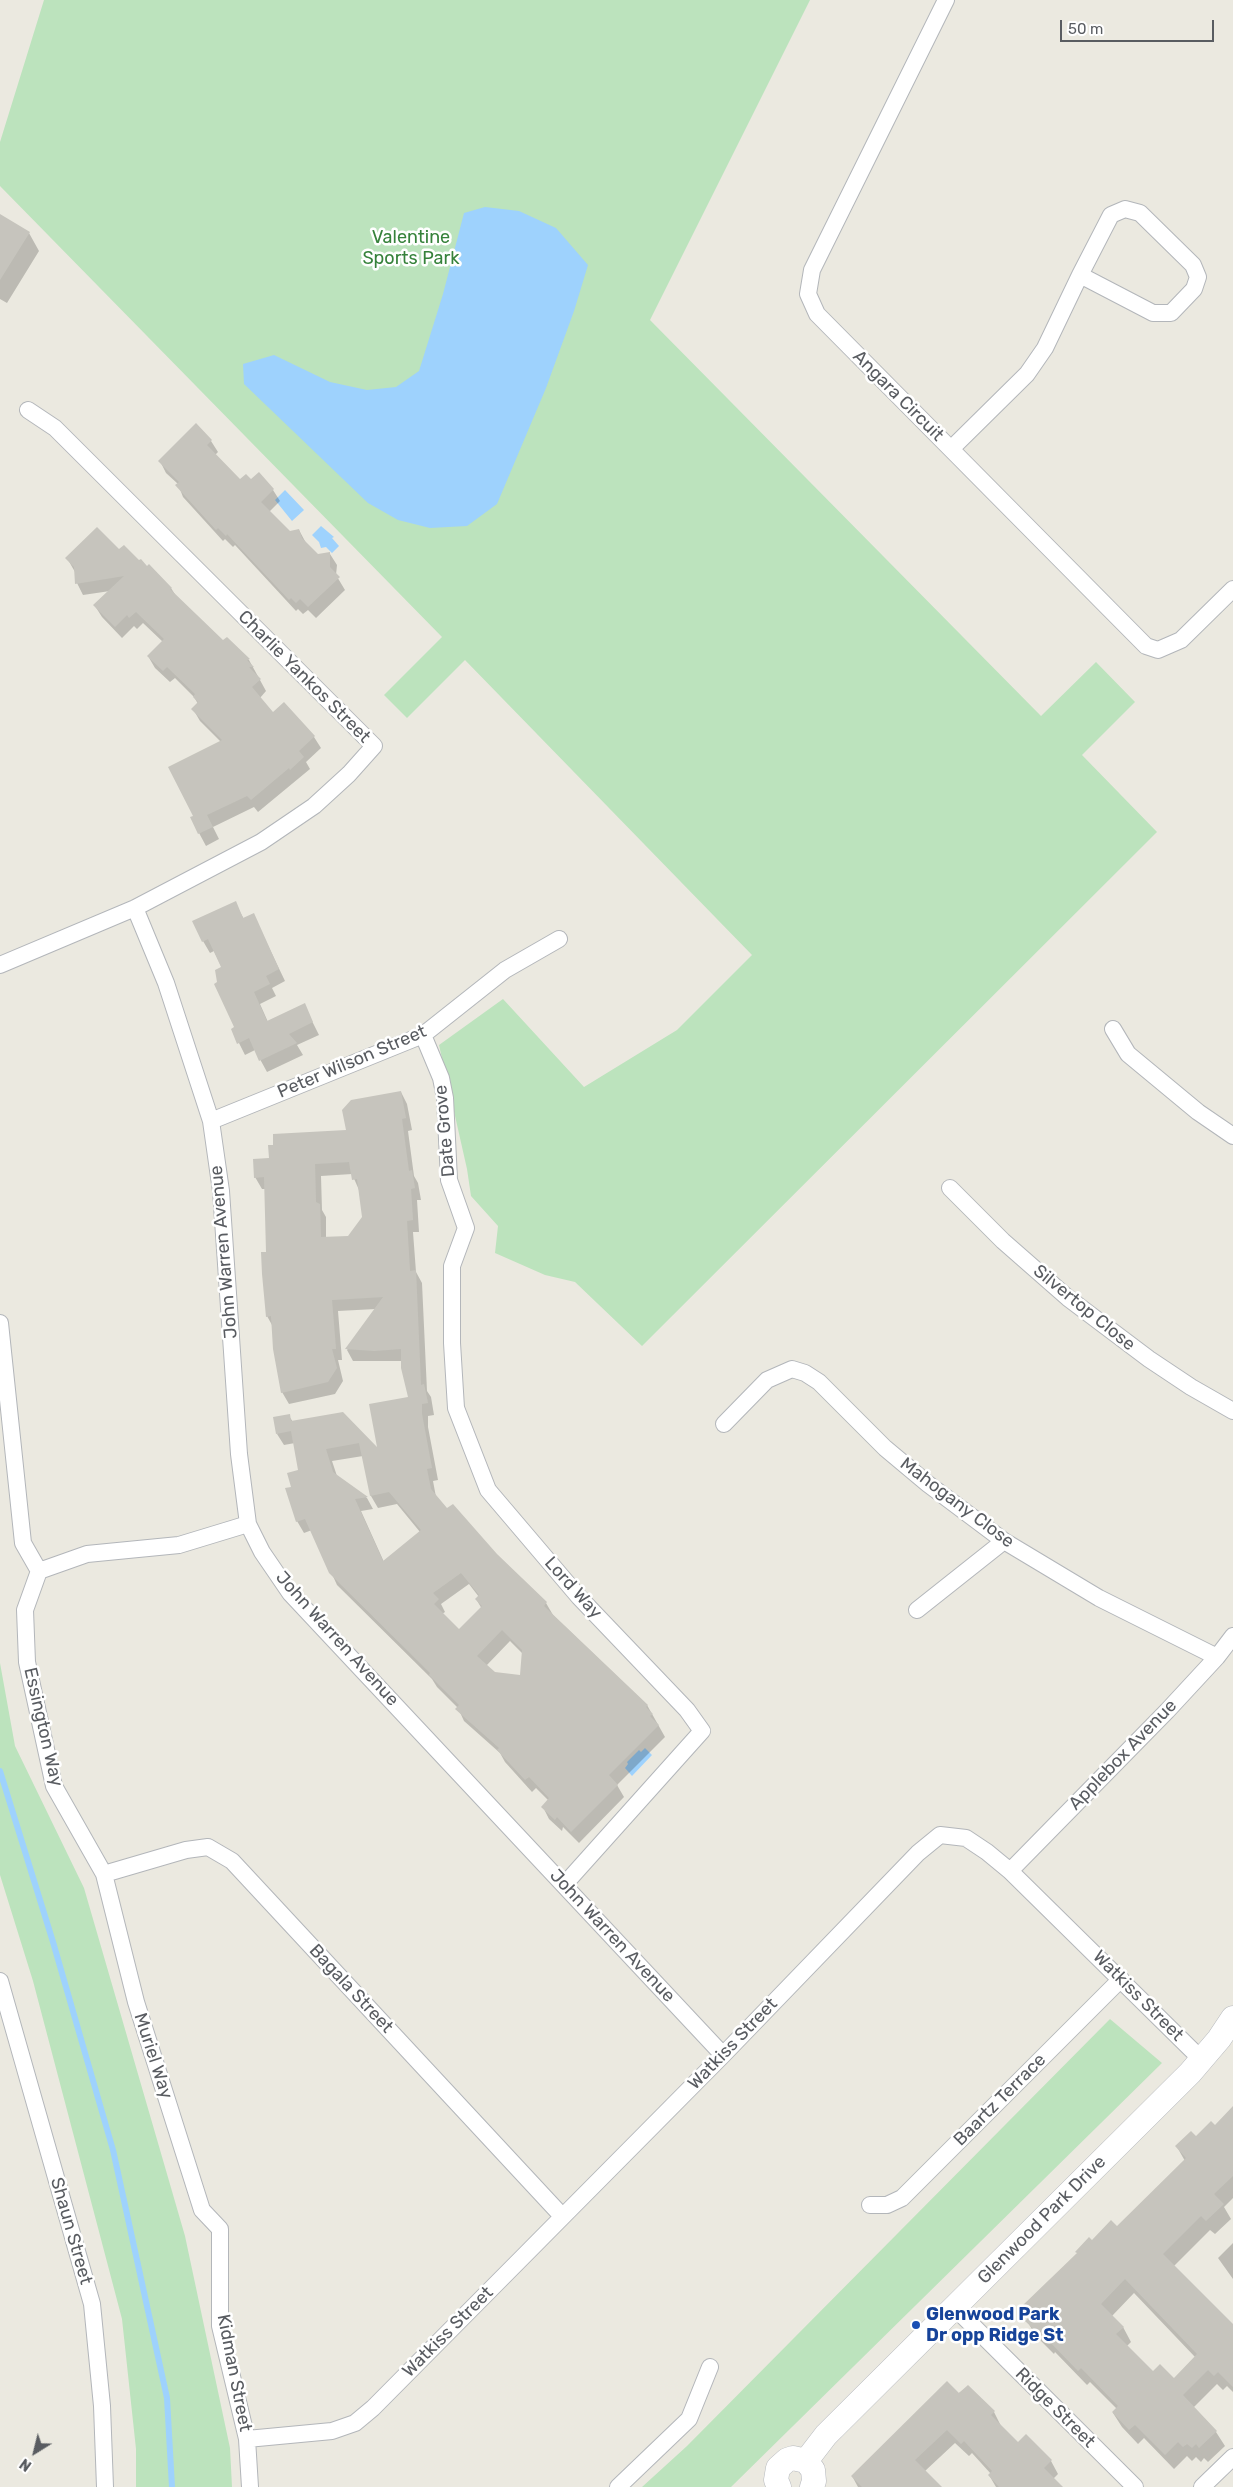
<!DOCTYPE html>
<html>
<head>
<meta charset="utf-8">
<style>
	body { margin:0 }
	#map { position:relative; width:1233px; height:2487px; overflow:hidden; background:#ebe9e0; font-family:Rubik,sans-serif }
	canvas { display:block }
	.north { position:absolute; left:10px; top:2427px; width:50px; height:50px; -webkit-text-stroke:4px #fff; paint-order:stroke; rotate:216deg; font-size:14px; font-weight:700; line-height:20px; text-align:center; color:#595c61 }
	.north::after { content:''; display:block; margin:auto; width:18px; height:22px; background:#595c61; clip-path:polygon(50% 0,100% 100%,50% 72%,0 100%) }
	.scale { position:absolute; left:1060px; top:20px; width:154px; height:22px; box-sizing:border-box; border:2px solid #595c61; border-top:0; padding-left:6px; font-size:15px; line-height:18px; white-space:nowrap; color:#595c61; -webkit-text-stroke:4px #fff; paint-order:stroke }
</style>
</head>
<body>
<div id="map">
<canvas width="1233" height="2487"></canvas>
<div class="north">N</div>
<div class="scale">50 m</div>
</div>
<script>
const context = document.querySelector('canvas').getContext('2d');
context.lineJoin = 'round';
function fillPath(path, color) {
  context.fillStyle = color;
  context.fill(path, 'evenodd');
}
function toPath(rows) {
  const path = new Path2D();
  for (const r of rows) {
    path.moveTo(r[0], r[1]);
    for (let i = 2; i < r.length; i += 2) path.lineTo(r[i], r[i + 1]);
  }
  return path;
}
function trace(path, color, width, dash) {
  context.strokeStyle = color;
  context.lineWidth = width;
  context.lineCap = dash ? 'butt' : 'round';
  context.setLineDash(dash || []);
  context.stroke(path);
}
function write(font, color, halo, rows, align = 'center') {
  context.font = font + ' Rubik,sans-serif';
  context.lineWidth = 5;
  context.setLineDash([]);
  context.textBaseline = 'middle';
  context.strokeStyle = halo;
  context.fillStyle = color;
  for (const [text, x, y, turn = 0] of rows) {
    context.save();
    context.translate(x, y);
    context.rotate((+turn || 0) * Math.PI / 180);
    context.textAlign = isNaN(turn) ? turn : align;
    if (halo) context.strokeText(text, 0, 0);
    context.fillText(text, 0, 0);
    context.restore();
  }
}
const green = toPath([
	[44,0,810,0,650,320,1041,716,1096,662,1135,702,1082,755,1157,832,642,1346,575,1282,545,1275,495,1253,498,1226,471,1196,467,1169,439,1045,503,999,584,1087,677,1030,752,955,465,660,407,718,384,695,442,637,0,186,0,142],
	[0,1663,15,1746,84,1888,185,2236,230,2448,232,2487,136,2487,136,2449,122,2319,33,1981,0,1875],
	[1110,2019,1162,2063,731,2487,642,2487,687,2446]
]);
const water = toPath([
	[485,207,519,211,556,228,588,265,574,311,546,388,497,504,467,526,430,528,398,520,368,503,244,384,243,364,274,355,330,382,367,390,396,387,419,371,443,294,464,213],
	[285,490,304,510,292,521,275,500],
	[321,526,334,537,332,538,339,546,332,553,326,547,321,548,319,542,312,535],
	[645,1748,652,1755,632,1776,625,1768,628,1764,627,1762,639,1750,641,1752]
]);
const shadow = toPath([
	[0,215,29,233,39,251,7,303,0,299],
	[196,425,211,441,218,452,215,455,240,481,251,481,273,490,280,501,269,512,290,532,299,530,306,543,318,556,330,554,337,565,336,575,345,590,316,618,308,610,303,614,298,609,296,611,235,545,233,547,225,539,223,541,183,497,178,484,166,473,160,461],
	[119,551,171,588,176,596,223,642,227,638,249,660,266,691,260,698,273,713,314,737,321,748,306,762,310,769,258,812,254,807,213,827,219,839,206,846,191,818,194,816,221,742,200,721,193,709,198,704,194,697,175,678,170,682,155,668,148,656,163,642,143,623,137,629,134,626,122,638,102,617,95,606,110,591,83,595,77,583,75,572,67,558],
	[235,903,244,919,253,914,285,981,272,988,276,996,260,1004,268,1022,304,1005,319,1035,297,1045,303,1055,267,1072,255,1050,245,1055,239,1043,236,1027,219,983,222,968,214,951,210,953,203,941],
	[401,1092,407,1104,412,1130,408,1131,414,1176,418,1183,421,1200,417,1200,419,1232,413,1232,416,1272,422,1283,427,1391,431,1397,434,1415,428,1416,428,1427,438,1480,433,1481,436,1497,447,1510,546,1603,553,1615,647,1705,665,1737,617,1785,624,1797,579,1843,563,1827,562,1831,549,1819,543,1807,549,1801,536,1788,532,1792,505,1762,500,1753,464,1721,458,1708,437,1687,432,1679,337,1585,312,1530,304,1533,297,1521,293,1487,300,1471,295,1443,284,1445,277,1434,289,1416,293,1422,342,1413,380,1451,409,1398,402,1361,353,1361,347,1350,376,1309,338,1311,342,1360,338,1360,343,1381,335,1394,289,1404,282,1392,272,1325,267,1316,266,1189,262,1189,255,1177,270,1160,348,1131],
	[352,1174,359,1190,363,1217,349,1237,326,1238,326,1217,322,1210,321,1176],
	[363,1456,371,1496,378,1508,397,1504,420,1532,384,1562,361,1511,373,1509,367,1498,337,1476,332,1461],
	[469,1584,479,1597,476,1599,482,1609,459,1631,442,1614,445,1612,441,1604],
	[510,1641,523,1654,521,1677,494,1674,486,1666],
	[1233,2113,1233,2198,1224,2207,1231,2219,1215,2234,1210,2230,1174,2266,1233,2325,1233,2392,1227,2386,1223,2390,1217,2384,1193,2408,1216,2432,1225,2446,1208,2462,1204,2458,1201,2462,1196,2457,1192,2461,1187,2456,1174,2469,1144,2438,1138,2444,1122,2427,1113,2413,1117,2409,1090,2382,1087,2385,1055,2352,1054,2354,1036,2336,1027,2321,1030,2318,1023,2306,1092,2242,1117,2227,1185,2161,1177,2147,1215,2127],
	[1134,2293,1195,2357,1174,2379,1153,2373,1127,2346,1131,2342,1123,2327,1112,2316],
	[1233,2243,1233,2279,1218,2258],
	[968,2386,994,2412,1001,2426,1018,2443,1051,2461,1058,2474,1053,2479,1061,2487,996,2487,989,2475,991,2474,972,2453,969,2456,955,2443,925,2471,940,2487,858,2487,852,2476]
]);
const stream = toPath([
	[0,1771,53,1942,113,2150,167,2398,172,2487]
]);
const building = toPath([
	[0,214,30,232,0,280],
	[196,423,212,440,207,445,240,479,246,474,251,479,259,472,274,489,261,502,290,531,299,529,302,538,318,554,330,552,330,567,340,577,308,607,300,599,296,603,291,598,289,600,227,534,226,536,218,528,216,530,175,485,179,482,158,461],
	[97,527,119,549,124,545,139,560,141,559,147,566,149,564,172,588,170,589,223,640,227,637,250,659,247,660,254,667,249,667,261,679,252,687,273,712,284,702,315,736,299,751,304,757,290,770,289,768,251,800,247,796,207,815,213,827,198,834,190,817,193,816,168,767,222,740,191,709,198,702,193,697,195,694,167,667,163,671,147,656,164,639,136,612,129,618,127,615,115,627,93,605,124,576,75,584,74,567,65,558],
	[236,901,243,918,254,913,279,969,266,976,270,984,254,992,267,1021,305,1003,313,1022,289,1034,297,1043,259,1061,249,1038,237,1044,231,1029,234,1027,214,984,217,982,215,970,221,967,208,939,202,942,192,921],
	[401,1091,406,1118,402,1119,409,1171,412,1170,415,1188,411,1189,413,1220,407,1221,410,1271,416,1270,421,1385,424,1384,428,1403,422,1404,422,1414,432,1468,427,1469,431,1489,447,1508,453,1504,497,1554,547,1602,544,1606,648,1705,646,1707,653,1714,650,1716,659,1725,609,1775,618,1785,571,1832,557,1817,555,1820,541,1807,549,1798,529,1777,525,1780,497,1750,499,1748,455,1709,459,1705,429,1675,430,1673,329,1573,305,1519,296,1522,285,1488,291,1487,287,1473,298,1470,291,1431,276,1434,273,1417,290,1414,291,1421,343,1412,377,1447,369,1404,408,1397,401,1368,401,1349,374,1351,345,1349,383,1297,332,1300,336,1349,332,1349,337,1368,328,1382,281,1393,273,1349,271,1316,266,1317,262,1274,261,1252,266,1252,264,1177,254,1178,253,1159,269,1158,268,1145,273,1145,273,1134,346,1130,342,1110,351,1100],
	[349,1162,352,1180,357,1179,362,1217,348,1236,321,1237,320,1204,316,1202,315,1164],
	[359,1443,370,1496,389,1492,421,1530,383,1561,355,1499,368,1497,333,1472,326,1449],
	[461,1573,479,1595,475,1599,482,1606,459,1629,434,1604,439,1599,433,1593],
	[502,1630,522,1650,520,1675,495,1672,477,1656],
	[1233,2106,1233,2176,1214,2194,1224,2204,1206,2221,1201,2216,1163,2254,1233,2324,1233,2387,1218,2372,1214,2376,1208,2370,1183,2395,1217,2431,1199,2448,1196,2444,1192,2448,1187,2444,1183,2447,1178,2442,1165,2455,1135,2425,1129,2430,1112,2412,1118,2406,1081,2368,1078,2371,1046,2338,1045,2340,1025,2321,1031,2315,1022,2306,1077,2253,1075,2252,1089,2237,1092,2240,1111,2220,1117,2226,1186,2158,1175,2146,1191,2131,1196,2136,1211,2121,1215,2125],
	[1125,2279,1197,2354,1174,2378,1160,2364,1153,2371,1116,2334,1124,2327,1101,2304],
	[947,2381,959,2393,968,2385,995,2411,991,2415,1018,2442,1026,2434,1052,2460,1044,2468,1063,2487,999,2487,988,2475,992,2471,964,2441,961,2444,947,2430,915,2460,942,2487,862,2487,851,2476]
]);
const street = toPath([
	[946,0,812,270,808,294,817,314,1146,646,1158,650,1181,640,1233,589],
	[951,449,1027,374,1045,348,1080,275,1111,215,1125,209,1140,213,1193,265,1198,277,1194,289,1171,313,1153,313,1080,275],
	[135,908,166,983,211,1121,221,1191,239,1454,248,1524,262,1552,290,1593,723,2055],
	[0,965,135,908,261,842,314,806,349,774,374,746,55,428,28,410],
	[1113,1029,1128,1054,1198,1112,1233,1136],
	[423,1035,441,1078,445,1098,449,1180,466,1228,452,1266,452,1343,456,1408,488,1490,579,1597,687,1710,702,1731,564,1885],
	[211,1121,423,1035,505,970,559,939],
	[950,1188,1003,1241,1068,1298,1149,1359,1191,1387,1233,1411],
	[0,1323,23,1543,39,1571],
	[724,1424,767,1380,792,1369,805,1373,819,1382,885,1448,928,1484,1004,1541,1099,1598,1217,1657],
	[39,1571,25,1610,27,1662,54,1786,104,1874,136,2002,202,2210,220,2229,220,2326,247,2439,250,2487],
	[39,1571,87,1554,179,1545,248,1524],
	[917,1610,1004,1541],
	[1010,1871,1167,1711,1217,1657,1233,1636],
	[104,1874,186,1850,208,1847,232,1861,562,2216],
	[0,1981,92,2304,102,2406,105,2487],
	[870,2205,887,2205,902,2198,1121,1979],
	[954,2307,1135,2487],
	[247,2439,332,2431,355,2423,373,2408,723,2055,918,1853,940,1835,966,1838,987,1852,1010,1871,1202,2060],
	[618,2487,689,2419,710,2367],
	[1202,2487,1233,2457]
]);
const secondary = toPath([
	[806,2461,826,2435,1190,2073,1219,2039,1233,2018],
	[779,2487,776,2480,778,2468,787,2460,793,2458,806,2461,813,2470,814,2481,812,2487]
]);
const markers = [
	[916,2325,5,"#1a4fb4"]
];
const parkNames = [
	["Valentine",411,238],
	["Sports Park",411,259]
];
const streetNames = [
	["Angara Circuit",898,396,45],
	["Charlie Yankos Street",304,677,45],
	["Peter Wilson Street",352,1062,-23],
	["Date Grove",445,1131,-95],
	["John Warren Avenue",224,1252,-95],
	["Silvertop Close",1084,1308,39],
	["Mahogany Close",957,1503,37],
	["Lord Way",573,1588,48],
	["John Warren Avenue",337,1639,48],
	["Essington Way",43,1727,77],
	["Applebox Avenue",1123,1755,-46],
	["John Warren Avenue",612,1936,47],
	["Bagala Street",351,1989,47],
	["Watkiss Street",1138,1996,45],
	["Watkiss Street",733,2044,-46],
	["Muriel Way",153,2056,72],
	["Baartz Terrace",1000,2100,-45],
	["Glenwood Park Drive",1042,2220,-45],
	["Shaun Street",71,2231,74],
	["Watkiss Street",448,2332,-45],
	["Kidman Street",234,2373,79],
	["Ridge Street",1055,2408,45]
];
const transitNames = [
	["Glenwood Park",926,2315],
	["Dr opp Ridge St",926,2336]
];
fillPath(green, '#bce3bd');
fillPath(water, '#9ed2fd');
fillPath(shadow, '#0003');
trace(stream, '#9ed2fd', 6);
fillPath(building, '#c6c4bd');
trace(street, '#b3b6ba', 18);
trace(secondary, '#b4b7bc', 25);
trace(street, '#fff', 16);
trace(secondary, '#fff', 24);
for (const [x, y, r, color] of markers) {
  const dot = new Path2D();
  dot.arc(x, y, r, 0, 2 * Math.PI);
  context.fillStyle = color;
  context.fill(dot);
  trace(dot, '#fff', 2);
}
write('18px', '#36823b', '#fff', parkNames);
write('18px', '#595c61', '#fff', streetNames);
write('bold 18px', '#164399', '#fff', transitNames, 'left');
</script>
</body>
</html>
